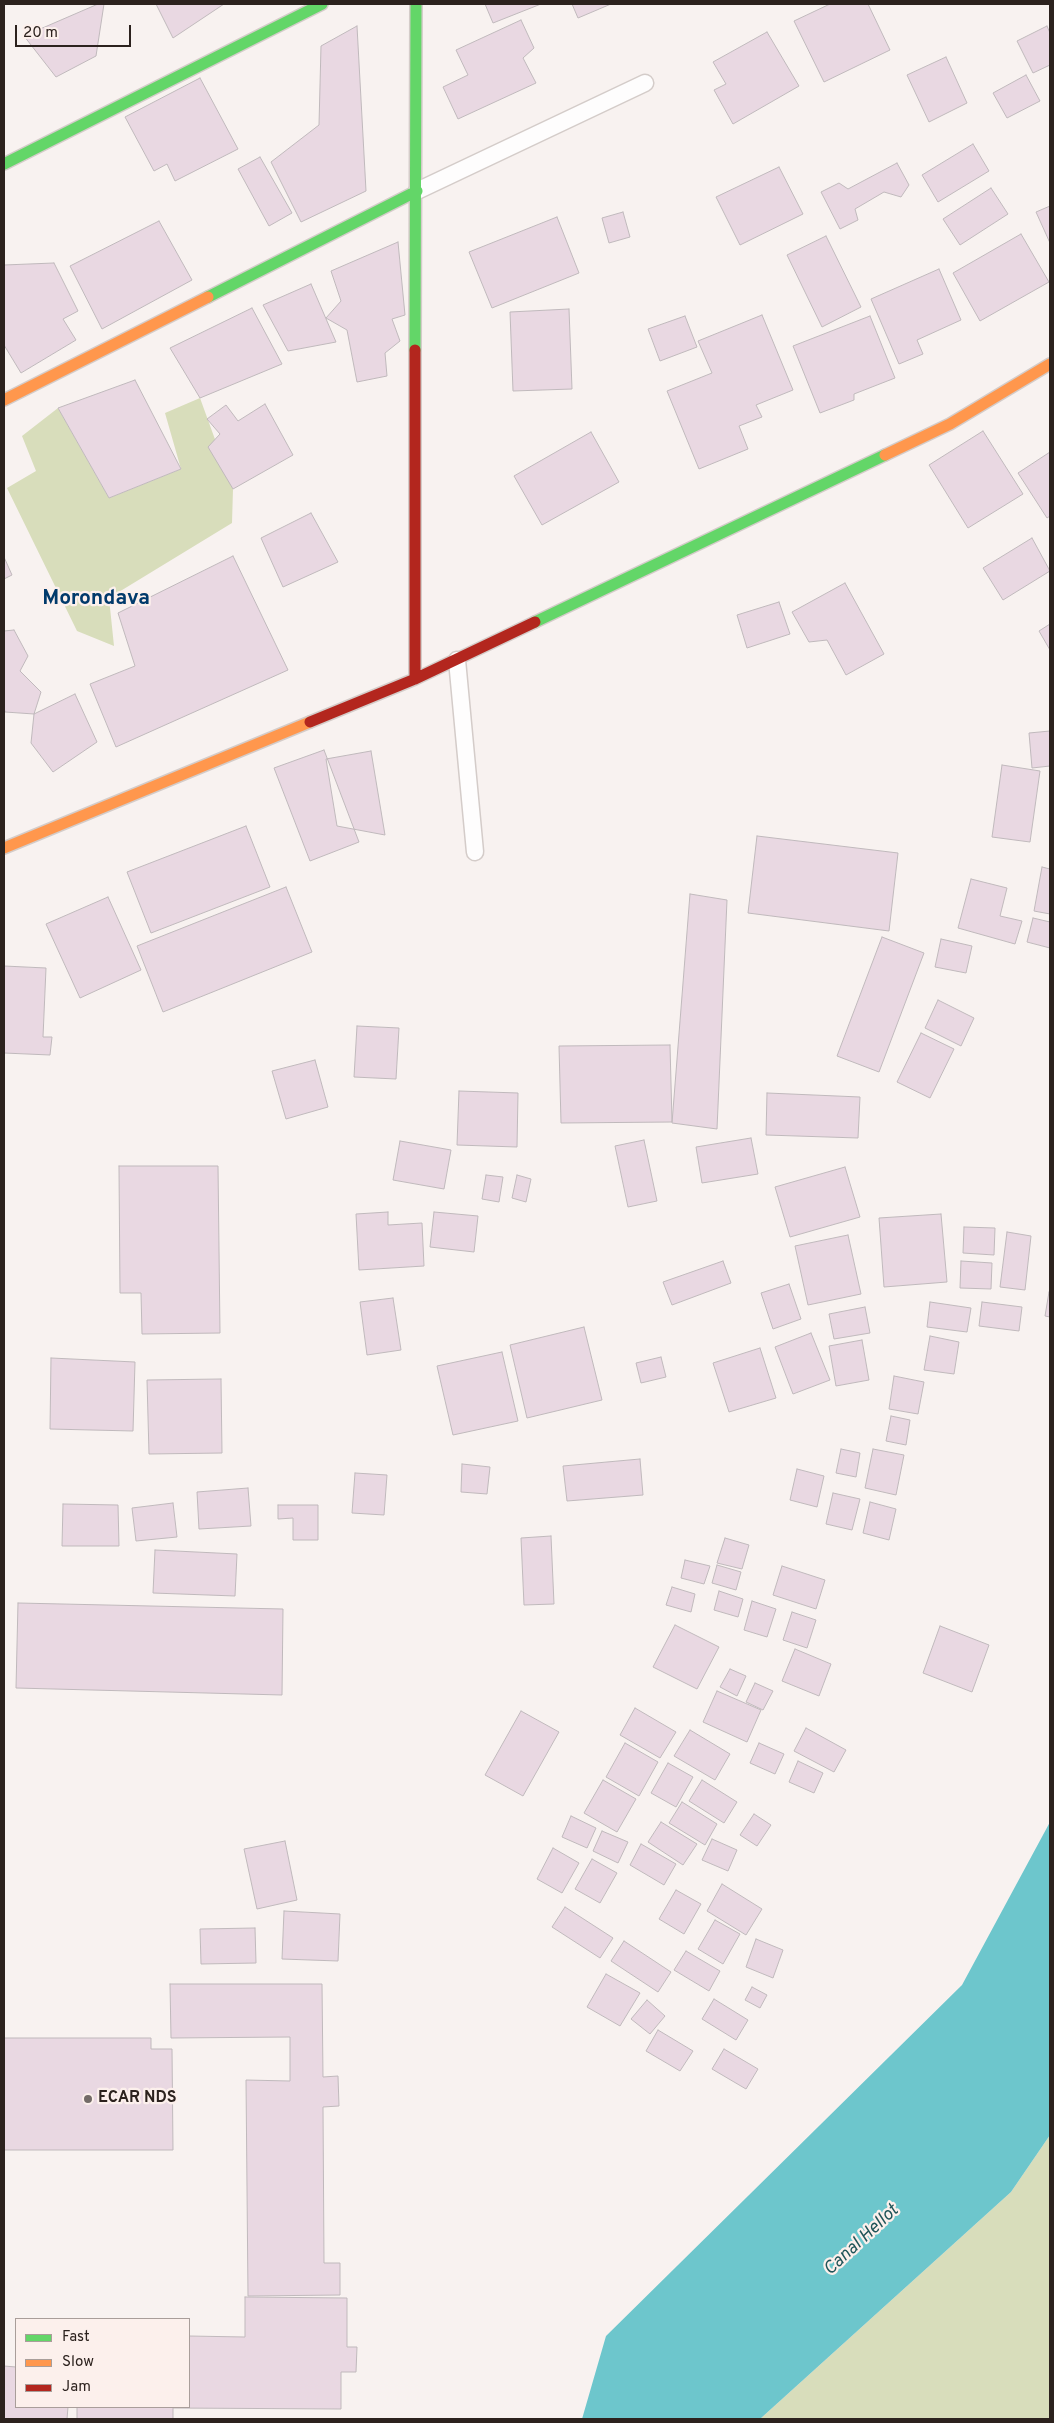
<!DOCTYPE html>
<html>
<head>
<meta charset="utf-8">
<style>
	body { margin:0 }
	#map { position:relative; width:1054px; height:2423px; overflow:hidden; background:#f8f2f0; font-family:Overpass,sans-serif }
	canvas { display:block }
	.frame { position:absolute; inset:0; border:5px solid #2c221e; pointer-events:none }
	.legend { position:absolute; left:15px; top:2318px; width:175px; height:90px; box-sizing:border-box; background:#fcf0ec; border:1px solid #a99e9a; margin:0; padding:6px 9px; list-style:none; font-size:15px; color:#2c221e }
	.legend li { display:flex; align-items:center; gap:10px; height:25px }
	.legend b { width:25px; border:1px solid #a99e9a }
	.scale { position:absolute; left:15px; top:25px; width:116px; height:22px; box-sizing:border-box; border:2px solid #2c221e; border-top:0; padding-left:6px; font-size:15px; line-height:18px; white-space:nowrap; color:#2c221e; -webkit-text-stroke:4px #fcf0ec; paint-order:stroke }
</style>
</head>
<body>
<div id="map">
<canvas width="1054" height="2423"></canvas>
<div class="frame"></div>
<ul class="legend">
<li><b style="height:6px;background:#63d668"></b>Fast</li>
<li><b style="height:6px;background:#ff974d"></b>Slow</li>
<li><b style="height:6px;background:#b3261e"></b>Jam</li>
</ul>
<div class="scale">20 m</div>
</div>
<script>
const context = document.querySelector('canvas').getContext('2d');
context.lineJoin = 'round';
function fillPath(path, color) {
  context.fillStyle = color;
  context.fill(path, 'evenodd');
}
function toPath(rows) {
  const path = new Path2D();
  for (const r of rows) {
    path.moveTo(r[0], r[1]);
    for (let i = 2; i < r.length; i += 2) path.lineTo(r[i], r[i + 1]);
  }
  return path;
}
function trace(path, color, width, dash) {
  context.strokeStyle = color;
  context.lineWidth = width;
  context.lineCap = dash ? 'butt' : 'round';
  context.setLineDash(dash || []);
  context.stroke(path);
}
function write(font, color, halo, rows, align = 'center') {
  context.font = font + ' Overpass,sans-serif';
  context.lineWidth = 4.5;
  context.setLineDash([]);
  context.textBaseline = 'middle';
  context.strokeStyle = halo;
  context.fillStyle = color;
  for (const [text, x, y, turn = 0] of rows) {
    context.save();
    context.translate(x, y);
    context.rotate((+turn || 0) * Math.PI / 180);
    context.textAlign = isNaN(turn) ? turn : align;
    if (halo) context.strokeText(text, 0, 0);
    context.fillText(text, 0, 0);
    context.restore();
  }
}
const green = toPath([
	[200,398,233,489,232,523,109,598,114,646,77,631,7,488,36,471,22,436,58,408,109,498,181,469,165,413],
	[1050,2135,1050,2419,760,2419,1011,2192]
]);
const water = toPath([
	[1050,1822,1050,2135,1011,2192,760,2419,582,2419,606,2336,962,1985]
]);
const building = toPath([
	[98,4,104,4,96,56,56,77,24,36,98,4],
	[156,4,224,4,173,38,156,4],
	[485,4,541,4,493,23,485,4],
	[572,4,611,4,578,18,572,4],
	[830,4,868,4,890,50,824,82,794,21,830,4],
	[521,20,534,48,523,58,536,83,458,119,443,87,468,75,456,50,521,20],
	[357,26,366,191,301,222,271,162,319,125,321,46,357,26],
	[1047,26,1050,33,1050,65,1033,73,1017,41,1047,26],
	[767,32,799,86,733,124,714,90,726,84,713,62,767,32],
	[946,57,967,103,929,122,907,75,946,57],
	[1026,75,1040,101,1007,118,993,93,1026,75],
	[200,78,238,149,175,181,167,164,154,171,125,117,200,78],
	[973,144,989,171,938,202,922,175,973,144],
	[260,157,292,213,269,226,238,169,260,157],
	[897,163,909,185,901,197,884,192,855,209,858,220,840,229,821,192,839,183,848,189,897,163],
	[779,167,803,214,740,245,716,197,779,167],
	[991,188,1008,214,960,245,943,219,991,188],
	[1050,206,1050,243,1036,212,1050,206],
	[623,212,630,237,609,243,602,218,623,212],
	[557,217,579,273,492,308,469,252,557,217],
	[159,221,192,280,102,329,70,266,159,221],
	[1021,234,1049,282,980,321,953,273,1021,234],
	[826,236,861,307,822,327,787,255,826,236],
	[398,242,405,315,392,319,400,341,385,353,387,376,357,382,347,330,326,318,341,301,331,271,398,242],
	[54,263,78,311,63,319,76,340,21,373,4,345,4,265,54,263],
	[939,269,961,320,917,340,923,354,899,364,871,299,939,269],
	[311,284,336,342,288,351,263,305,311,284],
	[252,308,282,364,200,398,170,348,252,308],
	[569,309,572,389,513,391,510,312,569,309],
	[762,315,793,390,756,405,762,417,739,426,748,449,699,469,667,391,712,373,698,341,762,315],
	[685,316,697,347,660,361,648,329,685,316],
	[870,316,895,378,854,394,854,400,820,413,793,346,870,316],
	[135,380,181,469,109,498,58,408,135,380],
	[265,404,293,455,233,489,208,447,220,434,207,419,226,405,238,421,265,404],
	[983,431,1023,494,968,528,929,465,983,431],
	[591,432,619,482,542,525,514,476,591,432],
	[1050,452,1050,516,1047,518,1018,473,1050,452],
	[311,513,338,562,283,587,261,538,311,513],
	[1032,538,1050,571,1003,600,983,568,1032,538],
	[233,556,288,670,116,747,90,684,135,666,118,613,233,556],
	[4,557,12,575,4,579,4,557],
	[845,583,884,654,846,675,827,640,809,642,792,612,845,583],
	[779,602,790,634,747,648,737,615,779,602],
	[1050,624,1050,650,1039,631,1050,624],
	[14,630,28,656,20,671,41,692,34,714,5,712,4,707,4,631,14,630],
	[75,694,97,742,53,772,31,743,34,714,75,694],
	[1050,731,1050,766,1032,768,1029,733,1050,731],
	[324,750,359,842,310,861,274,768,324,750],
	[371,751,385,835,337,826,326,759,371,751],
	[1002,765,1040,771,1030,842,992,837,1002,765],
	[246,826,270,887,151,933,127,872,246,826],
	[757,836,898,853,889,931,748,913,757,836],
	[1042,867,1050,869,1050,914,1034,911,1042,867],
	[971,879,1007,888,1000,916,1022,921,1015,944,958,928,971,879],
	[286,887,312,952,163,1012,137,946,286,887],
	[690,894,727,900,717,1129,672,1123,690,894],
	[108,897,141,970,80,998,46,924,108,897],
	[1033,918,1050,922,1050,948,1027,942,1033,918],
	[882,937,924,953,879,1072,837,1056,882,937],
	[941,939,972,946,966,973,935,967,941,939],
	[4,966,46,968,43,1037,52,1037,50,1055,4,1053,4,966],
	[938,1000,974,1018,961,1046,925,1028,938,1000],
	[357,1026,399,1028,396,1079,354,1077,357,1026],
	[921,1033,954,1049,930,1098,897,1082,921,1033],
	[670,1045,672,1122,561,1123,559,1046,670,1045],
	[315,1060,328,1107,286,1119,272,1071,315,1060],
	[459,1091,518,1093,517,1147,457,1145,459,1091],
	[767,1093,860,1097,858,1138,766,1135,767,1093],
	[751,1138,758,1174,702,1183,696,1147,751,1138],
	[644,1140,657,1201,628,1207,615,1146,644,1140],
	[400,1141,451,1150,444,1189,393,1180,400,1141],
	[119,1166,218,1166,220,1333,142,1334,141,1293,120,1293,119,1166],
	[845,1167,860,1217,790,1237,775,1187,845,1167],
	[486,1175,503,1177,499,1202,482,1199,486,1175],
	[517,1175,531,1179,526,1202,512,1198,517,1175],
	[388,1212,388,1225,422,1223,424,1266,359,1270,356,1214,388,1212],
	[434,1212,478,1216,474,1252,430,1247,434,1212],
	[941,1214,947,1282,884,1287,879,1218,941,1214],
	[964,1227,995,1228,994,1255,963,1253,964,1227],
	[1007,1232,1031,1236,1025,1290,1000,1287,1007,1232],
	[848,1235,861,1294,808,1305,795,1246,848,1235],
	[723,1261,731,1283,672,1305,663,1282,723,1261],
	[961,1261,992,1263,991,1289,960,1288,961,1261],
	[789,1284,801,1319,773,1329,761,1293,789,1284],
	[1049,1292,1050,1292,1050,1317,1045,1316,1049,1292],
	[393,1298,401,1350,367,1355,360,1302,393,1298],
	[930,1302,971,1308,967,1332,927,1327,930,1302],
	[982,1302,1022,1307,1019,1331,979,1326,982,1302],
	[865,1307,870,1333,834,1339,829,1314,865,1307],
	[584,1327,602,1400,527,1418,510,1345,584,1327],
	[811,1333,830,1380,793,1394,775,1347,811,1333],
	[930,1336,959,1342,954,1374,924,1370,930,1336],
	[862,1340,869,1380,836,1386,829,1346,862,1340],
	[760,1348,776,1398,729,1412,713,1363,760,1348],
	[502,1352,518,1421,453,1435,437,1366,502,1352],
	[661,1357,666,1377,641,1383,636,1363,661,1357],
	[51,1358,135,1362,133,1431,50,1429,51,1358],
	[894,1376,924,1382,918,1414,889,1409,894,1376],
	[221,1379,222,1453,149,1454,147,1380,221,1379],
	[891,1416,910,1420,906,1445,886,1441,891,1416],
	[841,1449,860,1453,856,1477,836,1473,841,1449],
	[873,1449,904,1455,896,1495,865,1488,873,1449],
	[640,1459,643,1495,567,1501,563,1466,640,1459],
	[462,1464,490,1467,487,1494,461,1492,462,1464],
	[797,1469,824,1476,817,1507,790,1500,797,1469],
	[355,1473,387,1475,384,1515,352,1513,355,1473],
	[248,1488,251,1526,199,1529,197,1492,248,1488],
	[833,1493,860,1499,852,1530,826,1524,833,1493],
	[870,1502,896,1509,889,1540,863,1533,870,1502],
	[173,1503,177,1537,136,1541,132,1508,173,1503],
	[63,1504,118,1505,119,1546,62,1546,63,1504],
	[278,1505,318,1505,318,1540,293,1540,293,1518,278,1519,278,1505],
	[551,1536,554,1604,524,1605,521,1538,551,1536],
	[725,1538,749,1545,742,1569,717,1563,725,1538],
	[155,1550,237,1554,235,1596,153,1593,155,1550],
	[685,1560,710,1566,704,1584,681,1578,685,1560],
	[717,1565,741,1572,736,1590,712,1583,717,1565],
	[782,1566,825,1580,816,1609,773,1595,782,1566],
	[672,1587,695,1594,691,1612,666,1605,672,1587],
	[719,1591,743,1599,738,1617,714,1610,719,1591],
	[752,1601,776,1609,767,1637,744,1630,752,1601],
	[18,1603,283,1609,282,1695,16,1688,18,1603],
	[792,1612,816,1620,807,1648,783,1640,792,1612],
	[675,1625,719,1647,697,1689,653,1667,675,1625],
	[940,1626,989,1645,972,1692,923,1673,940,1626],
	[795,1649,831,1664,819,1696,782,1681,795,1649],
	[730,1669,746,1676,737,1696,720,1687,730,1669],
	[755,1683,773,1691,763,1710,746,1702,755,1683],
	[717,1691,761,1710,747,1742,703,1722,717,1691],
	[635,1708,676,1732,660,1758,620,1735,635,1708],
	[521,1711,559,1732,523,1796,485,1775,521,1711],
	[806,1728,846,1750,834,1772,794,1751,806,1728],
	[690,1730,730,1754,715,1780,674,1756,690,1730],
	[625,1743,658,1762,639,1796,606,1777,625,1743],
	[759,1743,784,1754,775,1774,750,1763,759,1743],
	[798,1761,823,1773,814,1793,789,1782,798,1761],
	[668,1763,693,1777,676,1807,651,1793,668,1763],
	[603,1780,636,1799,617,1832,584,1813,603,1780],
	[702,1780,737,1802,724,1823,689,1801,702,1780],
	[682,1802,717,1824,705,1845,669,1823,682,1802],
	[754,1814,771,1825,757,1846,740,1835,754,1814],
	[571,1816,596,1828,587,1848,562,1837,571,1816],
	[661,1822,697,1844,683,1865,648,1842,661,1822],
	[602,1831,628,1842,618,1863,593,1851,602,1831],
	[712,1839,737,1850,728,1871,702,1860,712,1839],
	[285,1841,297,1900,257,1909,244,1849,285,1841],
	[641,1844,676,1864,664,1885,630,1865,641,1844],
	[553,1848,579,1863,562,1893,537,1879,553,1848],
	[592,1859,617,1873,600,1903,575,1889,592,1859],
	[722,1884,762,1909,746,1935,707,1911,722,1884],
	[676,1890,701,1904,684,1934,659,1919,676,1890],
	[565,1907,613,1938,600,1958,552,1927,565,1907],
	[284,1911,340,1914,338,1961,282,1959,284,1911],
	[715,1920,740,1934,723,1964,698,1949,715,1920],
	[255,1928,256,1963,201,1964,200,1929,255,1928],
	[756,1939,783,1950,773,1978,746,1967,756,1939],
	[624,1941,671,1972,658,1992,611,1961,624,1941],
	[686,1951,720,1971,709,1991,674,1970,686,1951],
	[606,1974,640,1993,620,2026,587,2007,606,1974],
	[170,1984,322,1984,323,2077,338,2076,339,2106,323,2107,324,2263,340,2263,340,2295,248,2296,246,2080,290,2081,290,2037,171,2038,170,1984],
	[752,1987,767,1995,760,2008,745,2000,752,1987],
	[714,1999,748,2020,736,2040,702,2019,714,1999],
	[647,2000,665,2016,650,2034,631,2019,647,2000],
	[658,2030,693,2051,680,2071,646,2051,658,2030],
	[4,2038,151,2038,151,2049,172,2049,173,2150,4,2150,4,2038],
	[724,2049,758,2069,746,2089,712,2069,724,2049],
	[245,2297,347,2298,347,2347,357,2347,356,2372,341,2372,341,2409,173,2408,173,2419,77,2419,77,2407,189,2407,189,2336,245,2337,245,2297],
	[4,2366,16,2367,16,2407,68,2407,67,2419,4,2419,4,2366]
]);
const lane = toPath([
	[417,191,645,83],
	[457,660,475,852]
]);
const fast = toPath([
	[4,164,322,4],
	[208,297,417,191],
	[415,350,416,4],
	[535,622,885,455]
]);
const slow = toPath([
	[4,400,208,297],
	[885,455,950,424,1050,364],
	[4,848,310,722]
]);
const jam = toPath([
	[415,679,415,350],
	[310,722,415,679,535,622]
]);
const markers = [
	[88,2099,5,"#736b68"]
];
const poiNames = [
	["ECAR NDS",98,2099]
];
const waterNames = [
	["Canal Hellot",862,2241,-43]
];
const districtNames = [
	["Morondava",96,600]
];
fillPath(green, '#d8ddbb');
fillPath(water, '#6dc6cc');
fillPath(building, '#e9d8e2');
trace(building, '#c0b9bc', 1);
trace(lane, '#d4ccc9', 19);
trace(fast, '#d4ccc9', 14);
trace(slow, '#d4ccc9', 14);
trace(jam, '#d4ccc9', 14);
trace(lane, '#fefdfd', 16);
trace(fast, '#63d668', 11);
trace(slow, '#ff974d', 11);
trace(jam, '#b3261e', 11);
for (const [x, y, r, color] of markers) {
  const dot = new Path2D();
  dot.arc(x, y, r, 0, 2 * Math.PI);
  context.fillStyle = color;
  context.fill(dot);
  trace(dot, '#fcf0ec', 2);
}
write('bold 16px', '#2c221e', '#fcf0ec', poiNames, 'left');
write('italic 18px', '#1f5458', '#fcf0ec', waterNames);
write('bold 21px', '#013a6b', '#fcf0ec', districtNames);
</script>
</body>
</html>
